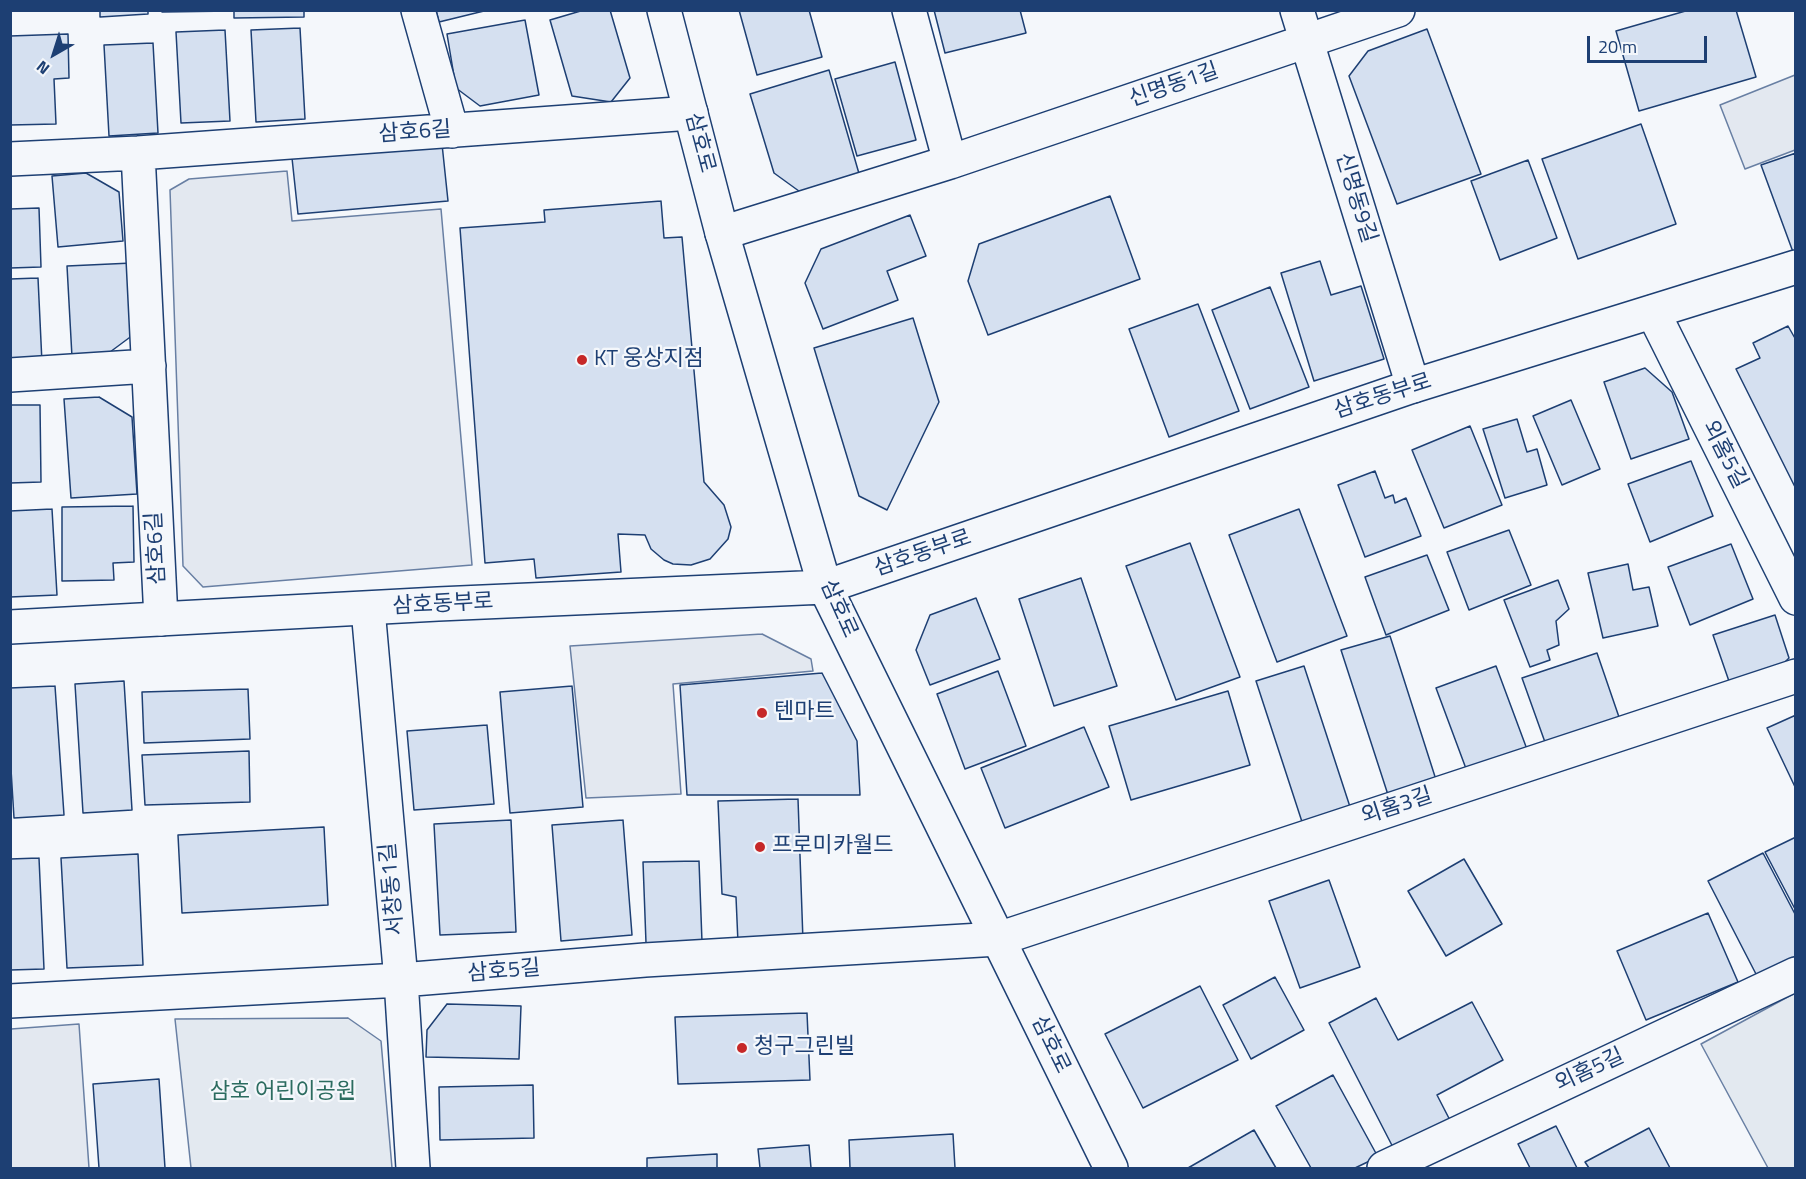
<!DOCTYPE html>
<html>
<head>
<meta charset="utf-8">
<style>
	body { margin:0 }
	#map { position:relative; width:1806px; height:1179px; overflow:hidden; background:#f4f7fb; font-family:"Titillium Web",sans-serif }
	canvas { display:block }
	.frame { position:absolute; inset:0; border:12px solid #1d3f73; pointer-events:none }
	.north { position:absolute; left:24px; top:24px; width:60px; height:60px; -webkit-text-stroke:4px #f4f7fb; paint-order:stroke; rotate:219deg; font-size:16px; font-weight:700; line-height:24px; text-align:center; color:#1d3f73 }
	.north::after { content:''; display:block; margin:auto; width:21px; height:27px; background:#1d3f73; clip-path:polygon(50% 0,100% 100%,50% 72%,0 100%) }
	.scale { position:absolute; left:1587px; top:36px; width:120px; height:27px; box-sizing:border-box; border:3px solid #1d3f73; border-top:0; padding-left:8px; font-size:18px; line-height:21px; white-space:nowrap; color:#1d3f73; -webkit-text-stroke:4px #f4f7fb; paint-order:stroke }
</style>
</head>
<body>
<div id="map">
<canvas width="1806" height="1179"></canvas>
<div class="frame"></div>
<div class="north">N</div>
<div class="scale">20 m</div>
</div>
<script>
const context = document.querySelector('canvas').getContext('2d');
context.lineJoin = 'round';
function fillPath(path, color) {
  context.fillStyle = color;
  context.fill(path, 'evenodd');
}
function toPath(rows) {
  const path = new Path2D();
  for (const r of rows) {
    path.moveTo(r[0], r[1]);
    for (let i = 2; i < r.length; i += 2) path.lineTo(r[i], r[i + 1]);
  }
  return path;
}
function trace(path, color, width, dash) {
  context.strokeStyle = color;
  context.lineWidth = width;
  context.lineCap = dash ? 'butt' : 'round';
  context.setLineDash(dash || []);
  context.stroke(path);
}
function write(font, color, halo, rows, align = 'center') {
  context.font = font + ' "Titillium Web","Noto Sans KR",sans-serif';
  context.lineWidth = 4.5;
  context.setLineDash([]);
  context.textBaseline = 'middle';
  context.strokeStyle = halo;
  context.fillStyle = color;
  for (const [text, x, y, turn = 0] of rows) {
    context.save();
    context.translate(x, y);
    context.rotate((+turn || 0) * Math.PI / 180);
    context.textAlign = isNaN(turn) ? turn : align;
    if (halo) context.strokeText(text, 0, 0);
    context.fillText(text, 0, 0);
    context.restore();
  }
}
const green = toPath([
	[1795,993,1795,1168,1768,1168,1701,1044,1795,993],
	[348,1018,381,1041,392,1168,191,1168,175,1019,348,1018]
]);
const parking = toPath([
	[1795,75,1795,150,1745,169,1720,105,1795,75],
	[287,171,292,221,441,209,472,565,203,587,183,566,170,190,189,179,287,171],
	[762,634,811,659,813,671,673,684,681,794,586,798,570,646,762,634],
	[79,1024,89,1168,11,1168,11,1029,79,1024]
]);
const building = toPath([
	[100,10,148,10,148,14,100,17,100,10],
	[162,10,232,10,232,11,162,12,162,10],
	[234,10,304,10,304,17,234,18,234,10],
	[436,10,488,10,439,22,436,10],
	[584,10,610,10,630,78,611,102,572,96,550,20,584,10],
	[739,10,809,10,822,57,757,75,739,10],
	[934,10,1020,10,1026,33,945,53,934,10],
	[1689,10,1736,10,1756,77,1639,111,1616,31,1689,10],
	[525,20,539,95,480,106,456,88,447,34,525,20],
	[300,28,305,119,256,122,251,30,300,28],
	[1427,29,1481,174,1397,204,1349,76,1368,51,1427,29],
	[225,30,230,121,181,123,176,32,225,30],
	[68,34,69,78,54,79,56,124,10,125,10,36,68,34],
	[153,43,158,133,109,136,104,45,153,43],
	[895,62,916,140,857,156,835,79,895,62],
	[829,70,860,177,803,194,774,173,750,94,829,70],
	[1641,124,1676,224,1578,259,1542,159,1641,124],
	[442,144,448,201,298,214,292,158,442,144],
	[1796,153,1796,251,1793,252,1761,165,1796,153],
	[1528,160,1557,238,1500,260,1471,181,1528,160],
	[86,173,119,192,123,241,58,247,52,176,86,173],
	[1110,196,1140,279,988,335,968,281,979,244,1110,196],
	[661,201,664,238,682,237,704,482,724,505,731,527,728,539,710,559,691,565,673,564,664,560,651,549,645,535,618,534,621,572,536,578,534,559,485,563,460,228,545,222,544,210,661,201],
	[39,208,41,267,10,268,10,209,39,208],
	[910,215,926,256,887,271,898,300,823,329,805,283,821,249,910,215],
	[1320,261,1331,295,1361,286,1384,359,1314,381,1281,273,1320,261],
	[132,263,137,332,106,355,72,357,67,266,132,263],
	[38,278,42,363,10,364,10,279,38,278],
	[1270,287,1309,387,1250,409,1212,310,1270,287],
	[1198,304,1239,411,1169,437,1129,329,1198,304],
	[913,318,939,402,887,510,859,496,814,348,913,318],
	[1788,326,1796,340,1796,489,1736,369,1760,358,1753,343,1788,326],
	[1645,368,1672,392,1689,439,1631,459,1604,382,1645,368],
	[99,397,132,417,137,494,71,498,64,399,99,397],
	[1571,400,1600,469,1562,485,1533,416,1571,400],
	[10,405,40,405,41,482,10,483,10,405],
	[1517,419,1527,452,1537,449,1547,485,1505,498,1483,429,1517,419],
	[1470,426,1502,505,1444,528,1412,450,1470,426],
	[1691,461,1713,516,1650,542,1628,484,1691,461],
	[1375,471,1385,498,1393,495,1395,503,1406,498,1421,536,1365,557,1338,485,1375,471],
	[133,506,134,562,113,563,114,580,62,581,62,507,133,506],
	[52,509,57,595,10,597,10,511,52,509],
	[1299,509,1347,636,1277,662,1229,535,1299,509],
	[1509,530,1531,585,1469,610,1447,552,1509,530],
	[1190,543,1240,677,1176,700,1126,566,1190,543],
	[1731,544,1753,599,1690,625,1668,567,1731,544],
	[1427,555,1449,610,1386,635,1365,577,1427,555],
	[1628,564,1633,590,1649,587,1658,626,1603,638,1588,573,1628,564],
	[1081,578,1117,686,1054,706,1019,599,1081,578],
	[1558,580,1569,609,1556,621,1559,645,1547,650,1550,660,1530,667,1504,600,1558,580],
	[976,598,1000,659,930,685,916,650,930,615,976,598],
	[1775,615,1789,658,1774,673,1731,687,1713,635,1775,615],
	[1390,636,1438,786,1390,801,1341,650,1390,636],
	[1597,653,1620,720,1546,745,1522,678,1597,653],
	[1304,666,1353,816,1305,831,1256,681,1304,666],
	[1496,666,1528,752,1468,774,1436,688,1496,666],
	[998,671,1026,746,965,769,937,694,998,671],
	[822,673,857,741,860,795,687,795,680,685,822,673],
	[124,681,132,810,83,813,75,684,124,681],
	[55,686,64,815,14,818,10,753,10,688,55,686],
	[572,686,583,807,510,813,500,692,572,686],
	[248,689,250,739,144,743,142,692,248,689],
	[1228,691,1250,765,1131,800,1109,726,1228,691],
	[1796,715,1796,789,1767,728,1796,715],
	[487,725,494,804,414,810,407,731,487,725],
	[1084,727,1109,787,1005,828,981,768,1084,727],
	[249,751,250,802,145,805,142,755,249,751],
	[798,799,803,941,738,943,736,897,722,894,718,801,798,799],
	[511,820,516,932,440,935,434,824,511,820],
	[623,820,632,935,561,941,552,825,623,820],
	[324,827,328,905,182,913,178,835,324,827],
	[1796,837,1796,911,1765,852,1796,837],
	[1763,853,1796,916,1796,956,1757,976,1708,881,1763,853],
	[138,854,143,965,67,968,61,858,138,854],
	[39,858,44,969,10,970,10,859,39,858],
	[1464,859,1502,924,1446,956,1408,891,1464,859],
	[699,861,702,942,646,943,643,862,699,861],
	[1329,880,1360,967,1300,988,1269,901,1329,880],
	[1708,913,1738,982,1646,1020,1617,951,1708,913],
	[1275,977,1304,1030,1251,1059,1223,1005,1275,977],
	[1200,986,1238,1060,1143,1108,1105,1034,1200,986],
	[1376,998,1398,1040,1472,1002,1503,1060,1437,1095,1455,1130,1399,1159,1329,1023,1376,998],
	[447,1004,521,1006,519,1059,426,1057,427,1030,447,1004],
	[807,1013,810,1080,678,1084,675,1017,807,1013],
	[1333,1075,1378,1157,1355,1168,1311,1168,1276,1106,1333,1075],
	[159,1079,165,1168,99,1168,93,1084,159,1079],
	[533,1085,534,1138,440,1140,439,1087,533,1085],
	[1556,1126,1577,1168,1530,1168,1518,1144,1556,1126],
	[1649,1128,1670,1168,1589,1168,1585,1162,1649,1128],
	[1254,1130,1276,1168,1188,1168,1254,1130],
	[953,1134,955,1168,850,1168,849,1140,953,1134],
	[809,1145,811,1168,760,1168,758,1149,809,1145],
	[717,1154,717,1168,647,1168,647,1158,717,1154]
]);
const street = toPath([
	[418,10,452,131],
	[909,10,950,162],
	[1297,10,1413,386],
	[138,153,161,619],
	[10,159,138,153,691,113],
	[722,233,950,162,1398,10],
	[1653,312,1796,598],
	[10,375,149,366],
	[368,609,401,980,413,1168],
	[10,1001,401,980,645,960,998,939,1796,676],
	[1384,1168,1796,974]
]);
const secondary = toPath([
	[664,10,722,233,825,587,1111,1168],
	[10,627,438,604,825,587,1413,386,1796,267]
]);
const markers = [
	[582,360,6,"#c62828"],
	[762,713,6,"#c62828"],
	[760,847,6,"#c62828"],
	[742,1048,6,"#c62828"]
];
const streetNames = [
	["신명동1길",1174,86,-19],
	["삼호6길",415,133,-4],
	["삼호로",699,143,75],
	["신명동9길",1355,198,73],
	["삼호동부로",1383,397,-18],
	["외홈5길",1724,455,63],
	["삼호6길",157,548,-93],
	["삼호동부로",923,554,-19],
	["삼호동부로",443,605,-3],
	["삼호로",838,609,66],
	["외홈3길",1397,807,-18],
	["서창동1길",393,889,-95],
	["삼호5길",504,972,-5],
	["삼호로",1050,1045,64],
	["외홈5길",1590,1071,-25]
];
const poiNames = [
	["KT 웅상지점",594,360],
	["텐마트",774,713],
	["프로미카월드",772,847],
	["청구그린빌",754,1048]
];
const parkNames = [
	["삼호 어린이공원",283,1093]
];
fillPath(green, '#e3e9f0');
trace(green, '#687fa3', 1.5);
fillPath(parking, '#e3e8f0');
trace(parking, '#687fa3', 1.5);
fillPath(building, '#d5e0f0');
trace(building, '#1d3f73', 1.5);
trace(street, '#1d3f73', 36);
trace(secondary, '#1d3f73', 36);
trace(street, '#f4f7fb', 33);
trace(secondary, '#f4f7fb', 33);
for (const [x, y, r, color] of markers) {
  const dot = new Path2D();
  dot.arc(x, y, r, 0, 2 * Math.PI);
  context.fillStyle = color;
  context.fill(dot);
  trace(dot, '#f4f7fb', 2);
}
write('22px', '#1d3f73', '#f4f7fb', streetNames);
write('22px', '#1d3f73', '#f4f7fb', poiNames, 'left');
write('22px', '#2c6c60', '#f4f7fb', parkNames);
</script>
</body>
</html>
